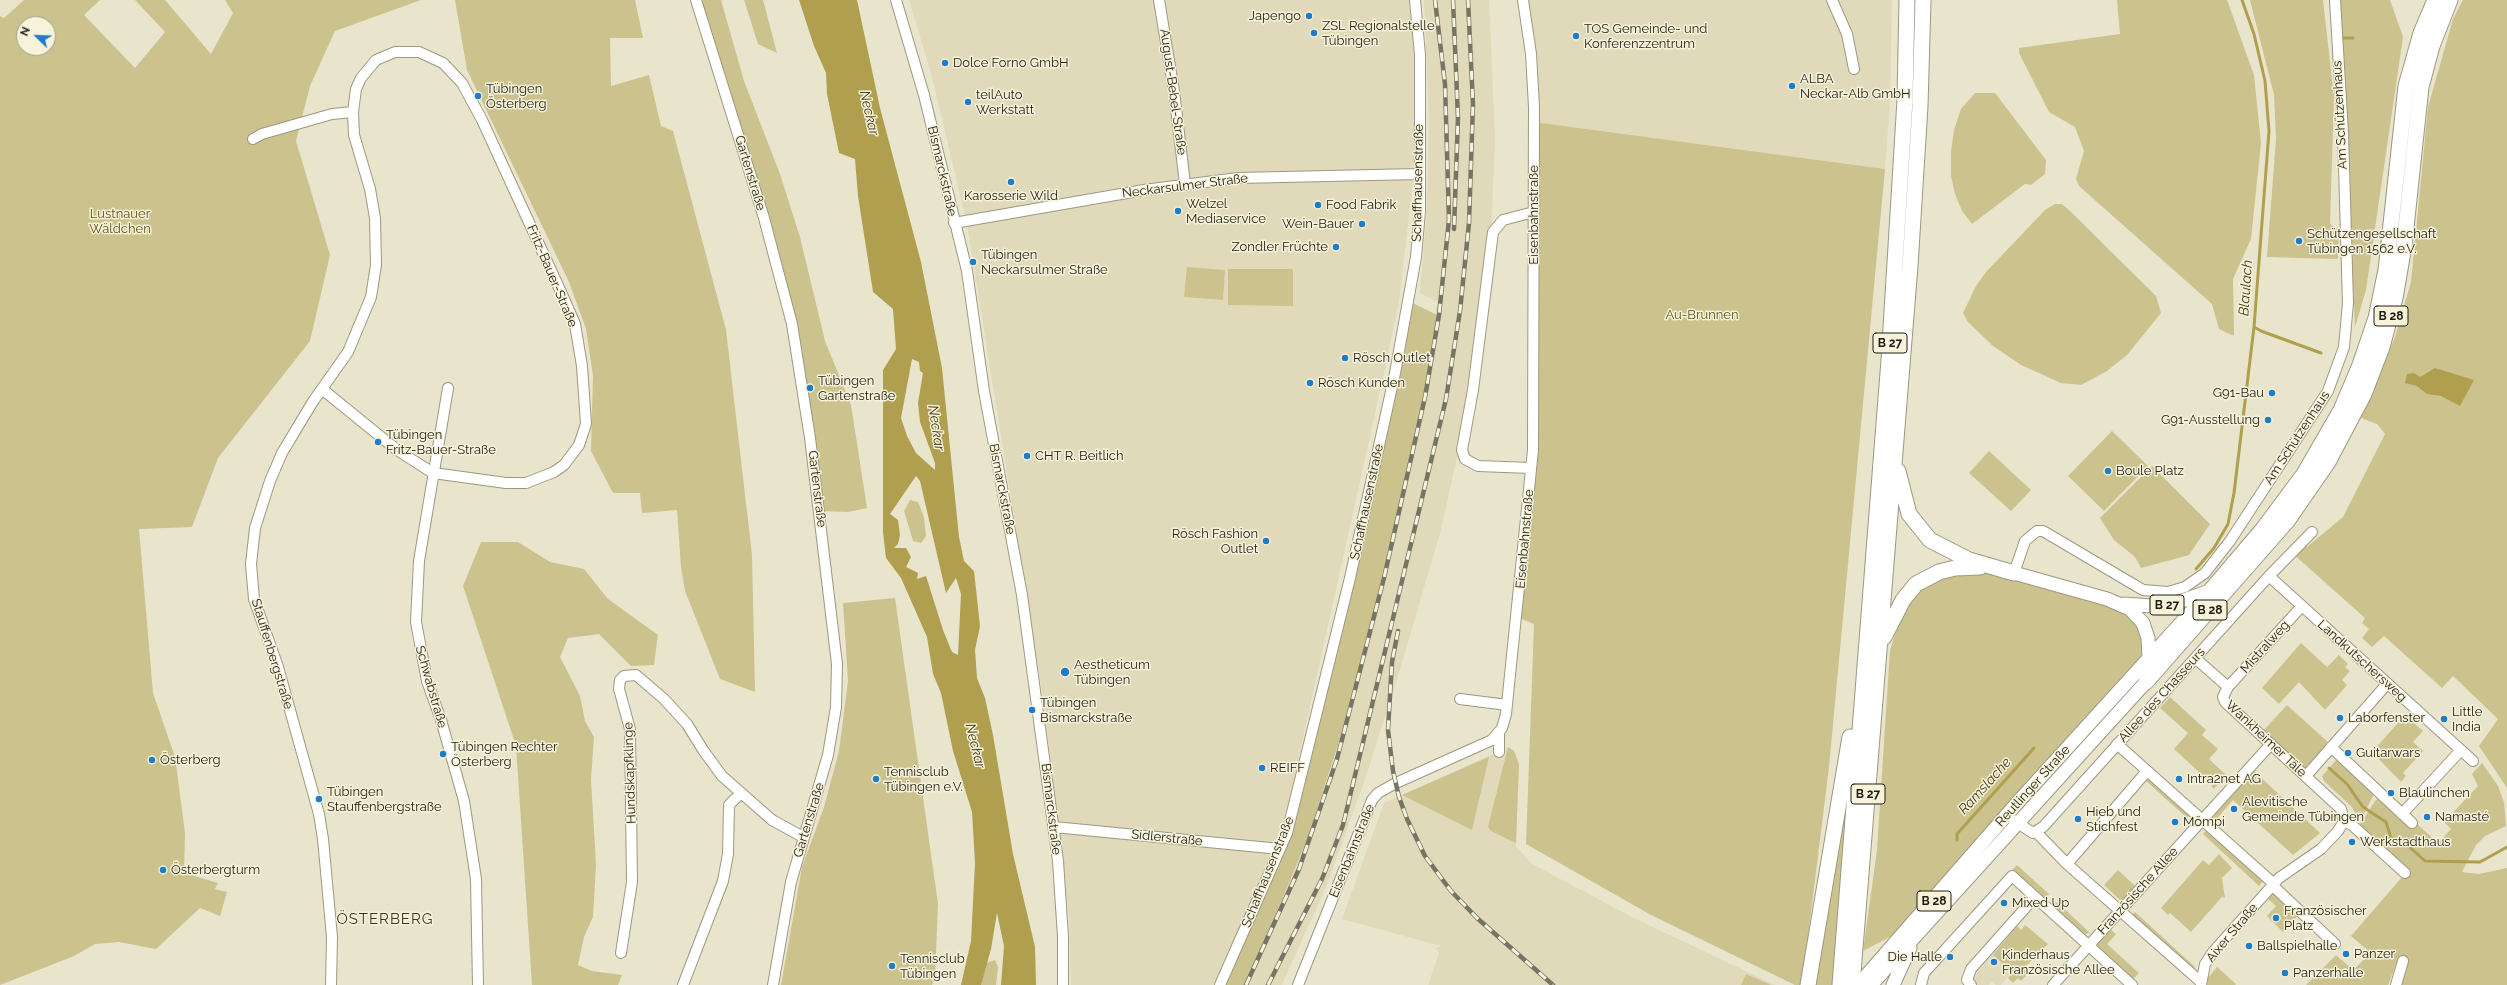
<!DOCTYPE html>
<html>
<head>
<meta charset="utf-8">
<style>
	body { margin:0 }
	#map { position:relative; width:2507px; height:985px; overflow:hidden; background:#e9e5cd; font-family:Raleway,sans-serif }
	canvas { display:block }
	.north { position:absolute; left:16px; top:16px; width:40px; height:40px; box-sizing:border-box; background:#f7f2da; border:1px solid #a19d8b; border-radius:50%; rotate:293deg; font-size:11px; font-weight:700; line-height:16px; text-align:center; color:#1f1e15 }
	.north::after { content:''; display:block; margin:auto; width:14px; height:18px; background:#1e7cc8; clip-path:polygon(50% 0,100% 100%,50% 72%,0 100%) }
</style>
</head>
<body>
<div id="map">
<canvas width="2507" height="985"></canvas>
<div class="north">N</div>
</div>
<script>
const context = document.querySelector('canvas').getContext('2d');
context.lineJoin = 'round';
function fillPath(path, color) {
  context.fillStyle = color;
  context.fill(path, 'evenodd');
}
function toPath(rows) {
  const path = new Path2D();
  for (const r of rows) {
    path.moveTo(r[0], r[1]);
    for (let i = 2; i < r.length; i += 2) path.lineTo(r[i], r[i + 1]);
  }
  return path;
}
function trace(path, color, width, dash) {
  context.strokeStyle = color;
  context.lineWidth = width;
  context.lineCap = dash ? 'butt' : 'round';
  context.setLineDash(dash || []);
  context.stroke(path);
}
function write(font, color, halo, rows, align = 'center') {
  context.font = font + ' Raleway,sans-serif';
  context.lineWidth = 3;
  context.setLineDash([]);
  context.textBaseline = 'middle';
  context.strokeStyle = halo;
  context.fillStyle = color;
  for (const [text, x, y, turn = 0] of rows) {
    context.save();
    context.translate(x, y);
    context.rotate((+turn || 0) * Math.PI / 180);
    context.textAlign = isNaN(turn) ? turn : align;
    if (halo) context.strokeText(text, 0, 0);
    context.fillText(text, 0, 0);
    context.restore();
  }
}
const built = toPath([
	[909,0,1412,0,1417,54,1417,101,1413,181,1399,301,1384,373,1289,801,1268,867,1213,985,1071,985,1069,916,1043,698,967,224,932,77],
	[1424,0,1489,0,1495,137,1490,268,1472,389,1441,530,1396,683,1364,782,1328,882,1282,985,1244,985,1308,837,1341,741,1405,482,1429,371,1437,302,1420,293,1427,208,1429,118],
	[1528,0,1892,0,1890,102,1885,169,1540,123,1537,54],
	[1508,747,1514,751,1519,764,1516,846,1532,864,1636,919,1775,985,1428,985,1439,953,1435,948,1441,946,1342,919,1384,803],
	[2017,926,2037,944,2001,985,1996,985,1992,981,1989,985,1977,985,1971,980]
]);
const green = toPath([
	[24,0,100,0,84,15,135,68,165,32,135,0,165,0,211,54,233,13,225,0,421,0,335,31,310,86,296,141,330,255,310,341,218,458,192,527,139,529,153,693,175,757,185,833,184,873,218,883,215,889,227,892,220,916,200,908,156,949,119,942,95,944,74,956,0,985,0,16,4,18],
	[24,24,48,24,48,48,24,48],
	[455,0,635,0,643,38,610,38,611,86,649,75,661,126,673,131,726,330,752,555,755,692,720,679,685,591,681,567,677,510,642,513,640,493,613,493,591,451,593,376,586,329,569,282,467,70],
	[696,0,721,0,744,81,780,174,800,237,825,341,851,405,867,508,848,512,819,511,792,324],
	[744,0,763,0,777,53,758,44],
	[2117,0,2227,0,2254,75,2261,143,2251,239,2233,279,2234,336,2219,329,2212,304,2079,186,2076,179,2084,151,2075,127,2049,112,2019,53,2019,48,2120,34],
	[2250,0,2323,0,2334,98,2330,224,2339,230,2338,259,2267,257,2276,139,2274,95],
	[2340,0,2390,0,2403,37,2366,290,2355,327],
	[2463,0,2507,0,2507,788,2479,746,2498,719,2453,676,2442,688,2384,636,2372,647,2362,638,2369,629,2362,623,2365,618,2291,552,2302,541,2307,547,2343,517,2385,434,2377,424,2361,418,2395,337,2411,282,2428,107,2453,19],
	[1975,93,1995,93,2046,160,2045,174,2031,185,2025,184,1972,224,1962,211,1955,194,1951,176,1951,152,1954,130,1961,109],
	[1534,122,1885,169,1829,767,1802,985,1795,985,1651,915,1526,844,1534,624,1517,617,1533,450],
	[2055,204,2062,204,2070,211,2156,296,2161,313,2127,355,2107,371,2081,385,2061,383,2021,365,1993,346,1968,322,1963,313,1976,286,1986,272,2045,210],
	[1187,267,1225,270,1223,300,1184,297],
	[1228,269,1293,269,1293,306,1228,305],
	[1409,301,1437,315,1418,424,1354,696,1308,837,1262,947,1244,985,1220,985,1287,833],
	[2112,431,2148,466,2104,511,2068,476],
	[1989,451,2031,490,2011,511,1969,473],
	[2152,466,2210,524,2189,555,2141,568,2135,557,2114,540,2100,518],
	[910,500,918,502,924,517,926,536,921,543,913,541,904,511],
	[481,542,518,542,550,562,584,569,608,599,658,635,654,665,631,666,599,634,568,638,560,657,580,696,585,721,594,737,591,779,596,865,593,917,584,937,578,965,592,971,622,975,618,985,532,985,516,746,463,586],
	[1987,567,2135,614,2149,658,1913,925,1863,951,1877,850,1890,650,1909,592,1916,584],
	[895,598,938,904,935,978,932,985,781,985,802,867,824,807,839,751,848,681,843,603],
	[2301,643,2327,667,2339,655,2348,664,2345,667,2350,671,2342,680,2347,685,2325,710,2299,682,2279,704,2262,688],
	[2170,697,2206,730,2202,735,2218,749,2209,759,2226,775,2214,789,2211,786,2213,785,2174,749,2188,733,2160,708],
	[2287,705,2330,744,2306,776,2260,734],
	[2405,715,2423,731,2413,742,2423,751,2403,773,2406,776,2401,782,2372,752],
	[1508,747,1514,751,1519,764,1516,843,1491,831,1488,827],
	[1489,757,1472,830,1402,795],
	[2338,758,2375,792,2364,814,2361,816,2356,815,2352,807,2324,781,2322,776],
	[1851,761,1833,985,1814,985],
	[2482,763,2498,786,2504,802,2506,826,2485,836,2476,845,2462,872,2479,874,2507,868,2507,985,2396,985,2403,961,2397,961,2388,985,2306,985,2336,955,2353,970,2371,953,2351,936,2409,869,2359,826,2375,801,2379,797,2416,823,2438,843,2451,829,2444,822,2478,786,2472,774],
	[2254,771,2320,833,2293,855,2233,800,2214,822,2211,819],
	[2151,776,2191,813,2187,818,2146,781],
	[2208,828,2264,880,2259,886,2203,834],
	[2219,854,2232,868,2222,878,2225,898,2222,897,2191,932,2170,913,2168,915,2161,908,2203,860,2209,865],
	[2017,865,2049,894,2042,901,2011,871],
	[2118,870,2135,886,2121,901,2104,885],
	[2276,891,2300,913,2283,932,2267,916,2276,906,2268,899],
	[2057,902,2090,933,2079,935,2051,908],
	[2135,912,2195,967,2193,974,2131,916],
	[2025,925,2048,944,2024,968,2029,973,2021,981,2018,978,2013,983,2008,978,2012,972,1993,955,2017,926,2021,930],
	[2110,929,2116,934,2107,944,2139,973,2132,980,2096,948,2096,944],
	[995,960,998,967,996,985,981,985,986,963],
	[2217,967,2236,984,2235,985,2207,985,2208,978],
	[1746,974,1771,985,1741,985]
]);
const water = toPath([
	[799,0,857,0,880,108,921,262,942,368,959,537,964,561,974,571,980,626,975,650,977,678,985,698,993,735,1013,854,1035,947,1036,985,1001,985,1004,946,997,913,991,949,981,985,961,985,971,941,975,863,972,812,953,751,941,693,933,674,927,637,901,578,886,558,883,532,883,370,896,349,893,309,873,292,858,196,855,159,839,153,827,94,826,73,814,46],
	[912,359,919,362,920,371,923,373,918,403,920,422,935,463,935,470,916,453,907,436,901,418],
	[916,476,920,481,946,593,956,578,961,594,958,655,952,652,943,630,926,576,917,579,918,573,906,567,911,557,906,548,894,548,898,544,900,535,898,520,890,514],
	[2435,368,2474,380,2460,406,2441,396,2427,394,2417,386,2405,383,2407,374,2414,373,2420,377]
]);
const stream = toPath([
	[2343,38,2353,38],
	[2254,327,2261,331,2321,353],
	[2196,569,2214,548,2228,524,2234,493,2254,327,2269,131,2265,81,2254,34,2242,0],
	[2329,768,2347,784,2363,807,2386,822,2391,838,2404,842,2425,861,2480,862,2507,847],
	[1957,840,1957,834,2034,748]
]);
const minor = toPath([
	[696,0,764,218,792,324,810,438,837,664,836,707,828,755,791,882,773,985],
	[896,0,924,95,967,271,984,391,1022,595,1058,861,1063,937,1063,985],
	[1159,0,1174,91,1185,184],
	[1832,0,1847,34,1854,69],
	[253,139,262,134,332,114,353,112],
	[954,223,1144,190,1238,178,1418,174],
	[448,388,419,561,416,622,427,681,441,720,464,801,476,879,478,985],
	[322,389,397,450,433,473,506,483,526,483,554,472,564,465,579,445,586,424,582,366,575,324,561,292,482,120,462,83,443,63,419,52,395,52,376,60,361,78,356,89,353,112,354,135,370,189,375,218,376,265,371,297,348,352,314,400,306,413,282,453,270,481,255,528,251,564,254,599,278,667,319,814,323,839,332,937,331,985],
	[1531,468,1478,466,1465,459,1462,450,1473,390,1493,232,1503,220,1534,212],
	[2014,573,2025,541,2037,531,2043,531,2143,590,2168,592,2185,587,2205,573,2230,541,2328,391,2344,347,2348,303,2343,133,2335,0],
	[2269,576,2473,761],
	[2195,658,2228,687],
	[1460,699,1507,705],
	[2117,744,2273,883],
	[2331,747,2412,823],
	[1499,752,1499,732],
	[2306,776,2387,684],
	[2224,796,2271,744],
	[2402,814,2461,750],
	[2013,820,2033,833,2043,827,2269,576,2312,532],
	[2344,821,2352,825,2405,873],
	[1054,827,1280,849],
	[2036,832,2067,864,2201,982],
	[2067,864,2147,771],
	[2272,885,2335,944],
	[621,953,632,882,630,729,619,689,620,680,624,676,636,675,664,699,687,724,703,750,722,776,772,820,803,837],
	[683,985,723,881,728,854,729,805,741,793],
	[1220,985,1287,833,1350,578,1395,373,1416,257,1420,211,1420,55,1415,0],
	[1298,985,1372,800,1378,793,1396,783,1492,740,1502,728,1506,714,1533,450,1534,107,1531,54,1523,0],
	[1921,985,1924,973,2012,876,2132,985],
	[1971,985,1967,980,1971,969,2035,897],
	[2053,985,2223,797],
	[2201,985,2205,964,2213,952,2279,878,2321,849,2338,831,2344,821,2341,809,2225,702,2223,697,2228,687,2302,606],
	[2396,985,2403,961]
]);
const major = toPath([
	[2124,604,2152,606,2170,605,2207,592],
	[1858,985,2018,802,2211,590],
	[1871,985,2146,682,2149,658,2148,638,2143,623,2130,609,2107,599,2014,573],
	[1893,985,1910,948]
]);
const highway = toPath([
	[1898,471,1909,514,1930,540,1969,560,2014,573],
	[2211,590,2263,529,2304,474,2341,410,2360,365,2376,318,2386,270,2406,86,2421,33,2435,0],
	[1884,637,1903,600,1916,584,1939,572,1955,568,1980,567],
	[2146,682,2288,520,2328,462,2364,394,2382,347,2395,298,2404,246,2421,87,2432,46,2450,0],
	[1808,985,1850,737],
	[1840,985,1889,360,1905,100,1907,0],
	[1852,985,1910,266,1920,106,1923,0]
]);
const rail = toPath([
	[1453,0,1458,118,1454,229],
	[1398,631,1392,662,1388,730,1393,771,1399,797,1407,819,1425,856,1451,891,1477,918,1553,985],
	[1246,985,1299,869,1337,759,1384,578,1425,397,1439,315,1449,220,1445,84,1435,0],
	[1268,985,1322,879,1343,825,1446,399,1460,311,1469,223,1473,104,1468,0]
]);
const markers = [
	[1309,16,4,"#1e7cc8"],
	[1314,33,4,"#1e7cc8"],
	[1576,36,4,"#1e7cc8"],
	[945,63,4,"#1e7cc8"],
	[1792,86,4,"#1e7cc8"],
	[478,96,4,"#1e7cc8"],
	[968,102,4,"#1e7cc8"],
	[1011,182,4,"#1e7cc8"],
	[1318,205,4,"#1e7cc8"],
	[1178,211,4,"#1e7cc8"],
	[1362,224,4,"#1e7cc8"],
	[2299,241,4,"#1e7cc8"],
	[1336,247,4,"#1e7cc8"],
	[973,262,4,"#1e7cc8"],
	[1345,358,4,"#1e7cc8"],
	[1310,383,4,"#1e7cc8"],
	[810,388,4,"#1e7cc8"],
	[2272,393,4,"#1e7cc8"],
	[2268,420,4,"#1e7cc8"],
	[378,442,4,"#1e7cc8"],
	[1027,456,4,"#1e7cc8"],
	[2108,471,4,"#1e7cc8"],
	[1266,541,4,"#1e7cc8"],
	[1065,672,5,"#1e7cc8"],
	[1032,710,4,"#1e7cc8"],
	[2340,718,4,"#1e7cc8"],
	[2444,719,4,"#1e7cc8"],
	[2348,753,4,"#1e7cc8"],
	[443,754,4,"#1e7cc8"],
	[152,760,4,"#1e7cc8"],
	[1262,768,4,"#1e7cc8"],
	[876,779,4,"#1e7cc8"],
	[2179,779,4,"#1e7cc8"],
	[2391,793,4,"#1e7cc8"],
	[319,799,4,"#1e7cc8"],
	[2234,809,4,"#1e7cc8"],
	[2427,817,4,"#1e7cc8"],
	[2078,819,4,"#1e7cc8"],
	[2175,822,4,"#1e7cc8"],
	[2352,842,4,"#1e7cc8"],
	[163,870,4,"#1e7cc8"],
	[2004,903,4,"#1e7cc8"],
	[2276,918,4,"#1e7cc8"],
	[2249,946,4,"#1e7cc8"],
	[2346,954,4,"#1e7cc8"],
	[1950,957,4,"#1e7cc8"],
	[1994,962,4,"#1e7cc8"],
	[892,966,4,"#1e7cc8"],
	[2285,973,4,"#1e7cc8"]
];
const shields = [
	[2391,316,34],
	[1890,343,34],
	[2167,605,34],
	[2210,610,34],
	[1868,794,34],
	[1934,901,34]
];
const shieldNames = [
	["B 28",2391,316],
	["B 27",1890,343],
	["B 27",2167,605],
	["B 28",2210,610],
	["B 27",1868,794],
	["B 28",1934,901]
];
const poiNames = [
	["Japengo",1301,16,"right"],
	["ZSL Regionalstelle",1322,26],
	["Tübingen",1322,41],
	["TOS Gemeinde- und",1584,29],
	["Konferenzzentrum",1584,44],
	["Dolce Forno GmbH",953,63],
	["ALBA",1800,79],
	["Neckar-Alb GmbH",1800,94],
	["Tübingen",486,89],
	["Österberg",486,104],
	["teilAuto",976,95],
	["Werkstatt",976,110],
	["Karosserie Wild",1011,196,"center"],
	["Welzel",1186,204],
	["Mediaservice",1186,219],
	["Food Fabrik",1326,205],
	["Wein-Bauer",1354,224,"right"],
	["Schützengesellschaft",2307,234],
	["Tübingen 1562 e.V.",2307,249],
	["Zondler Früchte",1328,247,"right"],
	["Tübingen",981,255],
	["Neckarsulmer Straße",981,270],
	["Rösch Outlet",1353,358],
	["Tübingen",818,381],
	["Gartenstraße",818,396],
	["Rösch Kunden",1318,383],
	["G91-Bau",2264,393,"right"],
	["G91-Ausstellung",2260,420,"right"],
	["Tübingen",386,435],
	["Fritz-Bauer-Straße",386,450],
	["CHT R. Beitlich",1035,456],
	["Boule Platz",2116,471],
	["Rösch Fashion",1258,534,"right"],
	["Outlet",1258,549,"right"],
	["Aestheticum",1074,665],
	["Tübingen",1074,680],
	["Tübingen",1040,703],
	["Bismarckstraße",1040,718],
	["Little",2452,712],
	["India",2452,727],
	["Laborfenster",2348,718],
	["Tübingen Rechter",451,747],
	["Österberg",451,762],
	["Guitarwars",2356,753],
	["Österberg",160,760],
	["REIFF",1270,768],
	["Tennisclub",884,772],
	["Tübingen e.V.",884,787],
	["Intra2net AG",2187,779],
	["Tübingen",327,792],
	["Stauffenbergstraße",327,807],
	["Blaulinchen",2399,793],
	["Alevitische",2242,802],
	["Gemeinde Tübingen",2242,817],
	["Hieb und",2086,812],
	["Stichfest",2086,827],
	["Namasté",2435,817],
	["Mömpi",2183,822],
	["Werkstadthaus",2360,842],
	["Österbergturm",171,870],
	["Mixed Up",2012,903],
	["Französischer",2284,911],
	["Platz",2284,926],
	["Ballspielhalle",2257,946],
	["Panzer",2354,954],
	["Kinderhaus",2002,955],
	["Französische Allee",2002,970],
	["Die Halle",1942,957,"right"],
	["Tennisclub",900,959],
	["Tübingen",900,974],
	["Panzerhalle",2293,973]
];
const streetNames = [
	["August-Bebel-Straße",1173,92,82],
	["Am Schützenhaus",2340,115,-93],
	["Bismarckstraße",942,171,77],
	["Gartenstraße",750,173,73],
	["Schaffhausenstraße",1418,183,-89],
	["Neckarsulmer Straße",1185,186,-7],
	["Eisenbahnstraße",1534,215,-90],
	["Fritz-Bauer-Straße",552,276,67],
	["Am Schützenhaus",2297,438,-57],
	["Gartenstraße",817,489,83],
	["Bismarckstraße",1002,489,79],
	["Schaffhausenstraße",1367,502,-78],
	["Eisenbahnstraße",1525,539,-85],
	["Mistralweg",2265,647,-48],
	["Stauffenbergstraße",272,654,73],
	["Landkutschersweg",2362,661,42],
	["Schwabstraße",431,687,74],
	["Allee des Chasseurs",2162,695,-48],
	["Wankheimer Täle",2266,739,43],
	["Hundskapfklinge",630,773,-92],
	["Reutlinger Straße",2033,786,-48],
	["Bismarckstraße",1051,809,83],
	["Gartenstraße",809,820,-73],
	["Sidlerstraße",1167,838,6],
	["Eisenbahnstraße",1352,851,-68],
	["Schaffhausenstraße",1268,872,-68],
	["Französische Allee",2138,891,-48],
	["Aixer Straße",2232,933,-50]
];
const parkNames = [
	["Lustnauer",120,214],
	["Wäldchen",120,229],
	["Au-Brunnen",1702,315]
];
const waterNames = [
	["Neckar",869,113,77],
	["Blaulach",2246,288,-86],
	["Neckar",936,428,81],
	["Neckar",975,746,76],
	["Ramslache",1985,786,-48]
];
const quarterNames = [
	["ÖSTERBERG",385,919]
];
fillPath(built, '#e0daba');
fillPath(green, '#cbc28e');
fillPath(water, '#af9f4f');
trace(stream, '#af9f4f', 3);
trace(minor, '#9c9881', 12);
trace(major, '#9c9881', 15);
trace(highway, '#9c9881', 17);
trace(minor, '#fff', 10);
trace(major, '#fff', 13);
trace(highway, '#fff', 15);
trace(rail, '#767465', 4.5);
trace(rail, '#f7f2da', 3, [9]);
for (const [x, y, r, color] of markers) {
  const dot = new Path2D();
  dot.arc(x, y, r, 0, 2 * Math.PI);
  context.fillStyle = color;
  context.fill(dot);
  trace(dot, '#f7f2da', 1.5);
}
for (const [x, y, w] of shields) {
  const box = new Path2D();
  box.roundRect(x - w / 2, y - 10, w, 20, 3);
  context.fillStyle = '#f7f2da';
  context.fill(box);
  trace(box, '#1f1e15', 1);
}
write('bold 12px', '#1f1e15', null, shieldNames);
write('13px', '#1f1e15', '#f7f2da', poiNames, 'left');
write('13px', '#1f1e15', '#f7f2da', streetNames);
write('13px', '#5f5417', '#f7f2da', parkNames);
write('italic 14px', '#413a17', '#f7f2da', waterNames);
context.letterSpacing = '1px';
write('15px', '#383521', '#f7f2da', quarterNames);
context.letterSpacing = '0px';
</script>
</body>
</html>
